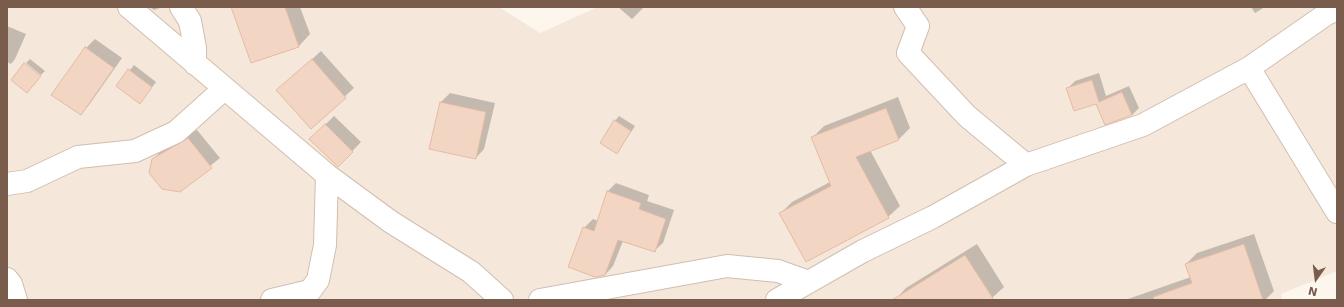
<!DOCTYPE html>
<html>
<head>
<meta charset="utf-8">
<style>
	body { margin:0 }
	#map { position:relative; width:1344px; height:307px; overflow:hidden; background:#fdf6ec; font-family:"DejaVu Sans",sans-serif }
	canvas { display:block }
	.frame { position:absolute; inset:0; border:8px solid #7a5c4d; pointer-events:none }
	.north { position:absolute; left:1296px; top:259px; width:40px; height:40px; -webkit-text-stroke:3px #fffaf3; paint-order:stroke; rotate:194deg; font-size:11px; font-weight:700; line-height:16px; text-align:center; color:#7a5c4d }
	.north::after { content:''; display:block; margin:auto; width:14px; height:18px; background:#7a5c4d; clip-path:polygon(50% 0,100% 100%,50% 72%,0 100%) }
</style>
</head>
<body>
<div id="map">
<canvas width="1344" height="307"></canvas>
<div class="frame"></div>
<div class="north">N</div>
</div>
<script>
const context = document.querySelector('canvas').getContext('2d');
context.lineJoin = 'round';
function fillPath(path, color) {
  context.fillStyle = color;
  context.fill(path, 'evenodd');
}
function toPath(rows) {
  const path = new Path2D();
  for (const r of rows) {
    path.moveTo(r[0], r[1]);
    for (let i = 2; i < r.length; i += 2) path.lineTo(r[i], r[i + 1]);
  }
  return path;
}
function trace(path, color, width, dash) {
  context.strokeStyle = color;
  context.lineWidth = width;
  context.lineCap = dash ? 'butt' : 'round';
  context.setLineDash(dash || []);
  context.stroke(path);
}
const residential = toPath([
	[7,7,499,7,540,33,598,7,1337,7,1337,271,1281,294,1282,300,7,300]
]);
const shadow = toPath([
	[149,7,163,7,154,10],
	[234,7,300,7,310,34,299,46,251,62],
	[618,7,644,7,632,19],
	[1251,7,1265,7,1255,13],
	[7,26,26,34,15,59,11,64,7,62],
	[95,39,122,58,89,105,81,114,86,48],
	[321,51,354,88,311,127,287,82],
	[30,59,45,71,41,75,26,63],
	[134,65,156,82,144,98,117,86],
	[1099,73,1106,96,1129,86,1139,108,1132,115,1096,102,1068,88,1075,81],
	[450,93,495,103,484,149,476,158,441,102],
	[898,97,910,128,899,139,870,150,900,206,888,217,780,214,792,202,830,182,812,138,824,126],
	[334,116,361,142,338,166,311,139],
	[619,116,635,126,617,153,615,121],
	[197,130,220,158,179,191,153,160,162,150],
	[616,183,649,195,647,201,674,210,663,243,654,251,623,241,613,266,605,275,584,228,593,219,598,221,607,192],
	[1254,234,1274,291,1265,300,1125,300,1191,277,1186,264,1197,253],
	[977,244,1004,287,992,298,990,300,895,300,906,288]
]);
const building = toPath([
	[231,7,285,7,299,47,251,63,231,7],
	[85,47,114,68,81,115,51,95,85,47],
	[312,59,346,98,311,129,276,90,312,59],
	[24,63,41,76,27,93,11,80,24,63],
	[128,69,152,87,140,104,116,86,128,69],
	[1092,80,1099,102,1122,92,1132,115,1105,125,1096,104,1074,111,1066,88,1092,80],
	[440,102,486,112,476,159,429,149,440,102],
	[886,108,899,140,856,157,889,218,806,262,779,213,831,186,811,137,886,108],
	[614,120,631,131,617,154,600,143,614,120],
	[325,124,353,152,338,167,309,139,325,124],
	[188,138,212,168,180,192,162,189,149,173,152,159,188,138],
	[607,191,641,203,639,209,666,219,655,252,618,240,605,275,595,277,568,267,583,227,594,231,607,191],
	[1244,244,1263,300,1154,300,1153,297,1192,283,1185,264,1244,244],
	[965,255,994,300,892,300,965,255]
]);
const minor = toPath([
	[129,7,327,175,391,222,471,272,502,300],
	[181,7,190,21,195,48,195,64],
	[905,7,918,26,908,53,967,116,1026,165],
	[1249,68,1337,212],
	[7,184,27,181,78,157,135,151,176,132,224,89],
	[7,279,11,284,16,300],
	[272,300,310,291,318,280,325,245,327,175],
	[540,300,727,266,778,271,809,282],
	[777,300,863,251,933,217,1026,165,1143,125,1249,68,1328,13,1337,10]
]);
fillPath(residential, '#f5e8da');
fillPath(shadow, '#0003');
fillPath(building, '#f3d5c3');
trace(building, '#e6bba3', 1);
trace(minor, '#d1beb0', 24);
trace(minor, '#fff', 22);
</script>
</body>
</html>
